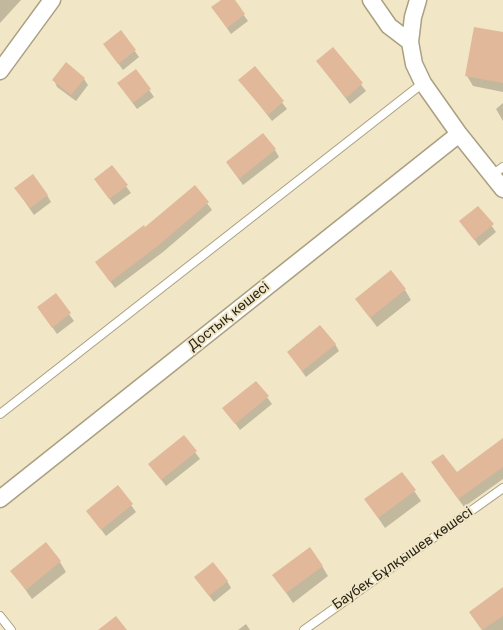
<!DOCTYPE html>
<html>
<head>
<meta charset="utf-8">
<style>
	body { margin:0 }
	canvas { display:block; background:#f1e6c6 }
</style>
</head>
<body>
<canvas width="503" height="630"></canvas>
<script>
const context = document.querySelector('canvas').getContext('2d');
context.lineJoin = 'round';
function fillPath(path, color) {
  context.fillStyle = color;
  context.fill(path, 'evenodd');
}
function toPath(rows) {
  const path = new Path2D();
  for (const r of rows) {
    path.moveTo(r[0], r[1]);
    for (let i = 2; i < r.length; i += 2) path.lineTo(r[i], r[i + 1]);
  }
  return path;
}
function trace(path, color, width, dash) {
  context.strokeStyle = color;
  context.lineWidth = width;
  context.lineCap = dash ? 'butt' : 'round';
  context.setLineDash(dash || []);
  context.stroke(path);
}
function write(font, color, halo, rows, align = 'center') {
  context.font = font + ' Roboto,sans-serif';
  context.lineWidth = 4;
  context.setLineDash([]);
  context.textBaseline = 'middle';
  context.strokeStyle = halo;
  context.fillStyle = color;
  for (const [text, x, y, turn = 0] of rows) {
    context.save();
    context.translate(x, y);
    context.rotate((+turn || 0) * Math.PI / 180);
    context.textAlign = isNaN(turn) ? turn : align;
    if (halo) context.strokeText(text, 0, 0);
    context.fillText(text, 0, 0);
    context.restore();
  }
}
const shadow = toPath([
	[0,0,21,0,0,23],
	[223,0,233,0,248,21,231,34,213,8],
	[121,32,139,57,123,70,109,51],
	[503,33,503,92,473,86,467,76],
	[333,49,366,91,350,104,317,61],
	[255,67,287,109,272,121,240,80],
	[136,71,154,97,137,109,123,90],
	[84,79,88,85,76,101,57,87,54,80],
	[503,103,503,121,496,109],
	[275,150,279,157,243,185,227,163],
	[112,167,131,193,114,205,95,179],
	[195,187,212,210,163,252,115,288,101,269],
	[16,189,47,195,51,202,34,215],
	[478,207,496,232,479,246,461,221],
	[405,290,411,300,377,327,356,299],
	[55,295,74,321,57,334,43,314],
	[335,344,339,351,306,377,288,352],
	[256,382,272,404,240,430,224,408],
	[184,437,200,459,166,486,149,464],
	[503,440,503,479,464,507,438,471,457,474],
	[402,473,421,501,385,528,366,500],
	[118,487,136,512,106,536,88,512],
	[60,562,66,572,32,599,12,571],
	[322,566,328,576,293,603,274,575],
	[195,578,227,581,231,588,214,602],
	[503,589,503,630,482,630,470,613],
	[246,624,250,630,238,630]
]);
const building = toPath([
	[221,0,235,0,245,14,227,28,211,7],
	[474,27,503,32,503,83,465,76],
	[121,30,136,50,118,64,103,44],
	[333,47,363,83,346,98,316,61],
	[66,62,85,78,71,95,52,80],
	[255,66,284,101,268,115,238,80],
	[136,69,151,89,133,103,117,83],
	[263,133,276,149,239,179,226,162],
	[112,165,128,185,109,199,94,179],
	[33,174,48,195,30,208,14,188],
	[195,185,209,202,159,245,110,282,95,262,144,225,145,227],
	[478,206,494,224,474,240,459,221],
	[391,270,406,289,370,318,355,299],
	[56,293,71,313,52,328,37,307],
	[320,325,336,344,302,371,287,352],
	[256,381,269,396,235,424,222,408],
	[184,435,197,451,161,480,148,464],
	[503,438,503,467,458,499,431,462,443,454,457,472],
	[402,472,416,490,378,518,364,499],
	[118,485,133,504,101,530,86,511],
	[46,542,61,561,26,590,10,571],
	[310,547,323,566,286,593,272,575],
	[213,562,228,581,209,596,194,577],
	[503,587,503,616,482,630,469,612],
	[116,616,127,630,98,630]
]);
const lane = toPath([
	[492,175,503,167],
	[0,414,423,83],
	[0,616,11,630],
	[304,630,503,488]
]);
const street = toPath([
	[371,0,389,26,410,42],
	[418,0,413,17,410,42,414,64,423,83,459,134,503,189],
	[0,71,52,0],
	[0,499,459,134]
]);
const streetNames = [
	["Достық көшесі",229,317,-39],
	["Баубек Бұлқышев көшесі",403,559,-35]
];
fillPath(shadow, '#0003');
fillPath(building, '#e2b89b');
trace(lane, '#aaa082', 10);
trace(street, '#aaa082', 19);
trace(lane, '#fff', 8);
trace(street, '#fff', 16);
write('14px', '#292519', '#f1e6c6', streetNames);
</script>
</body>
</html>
